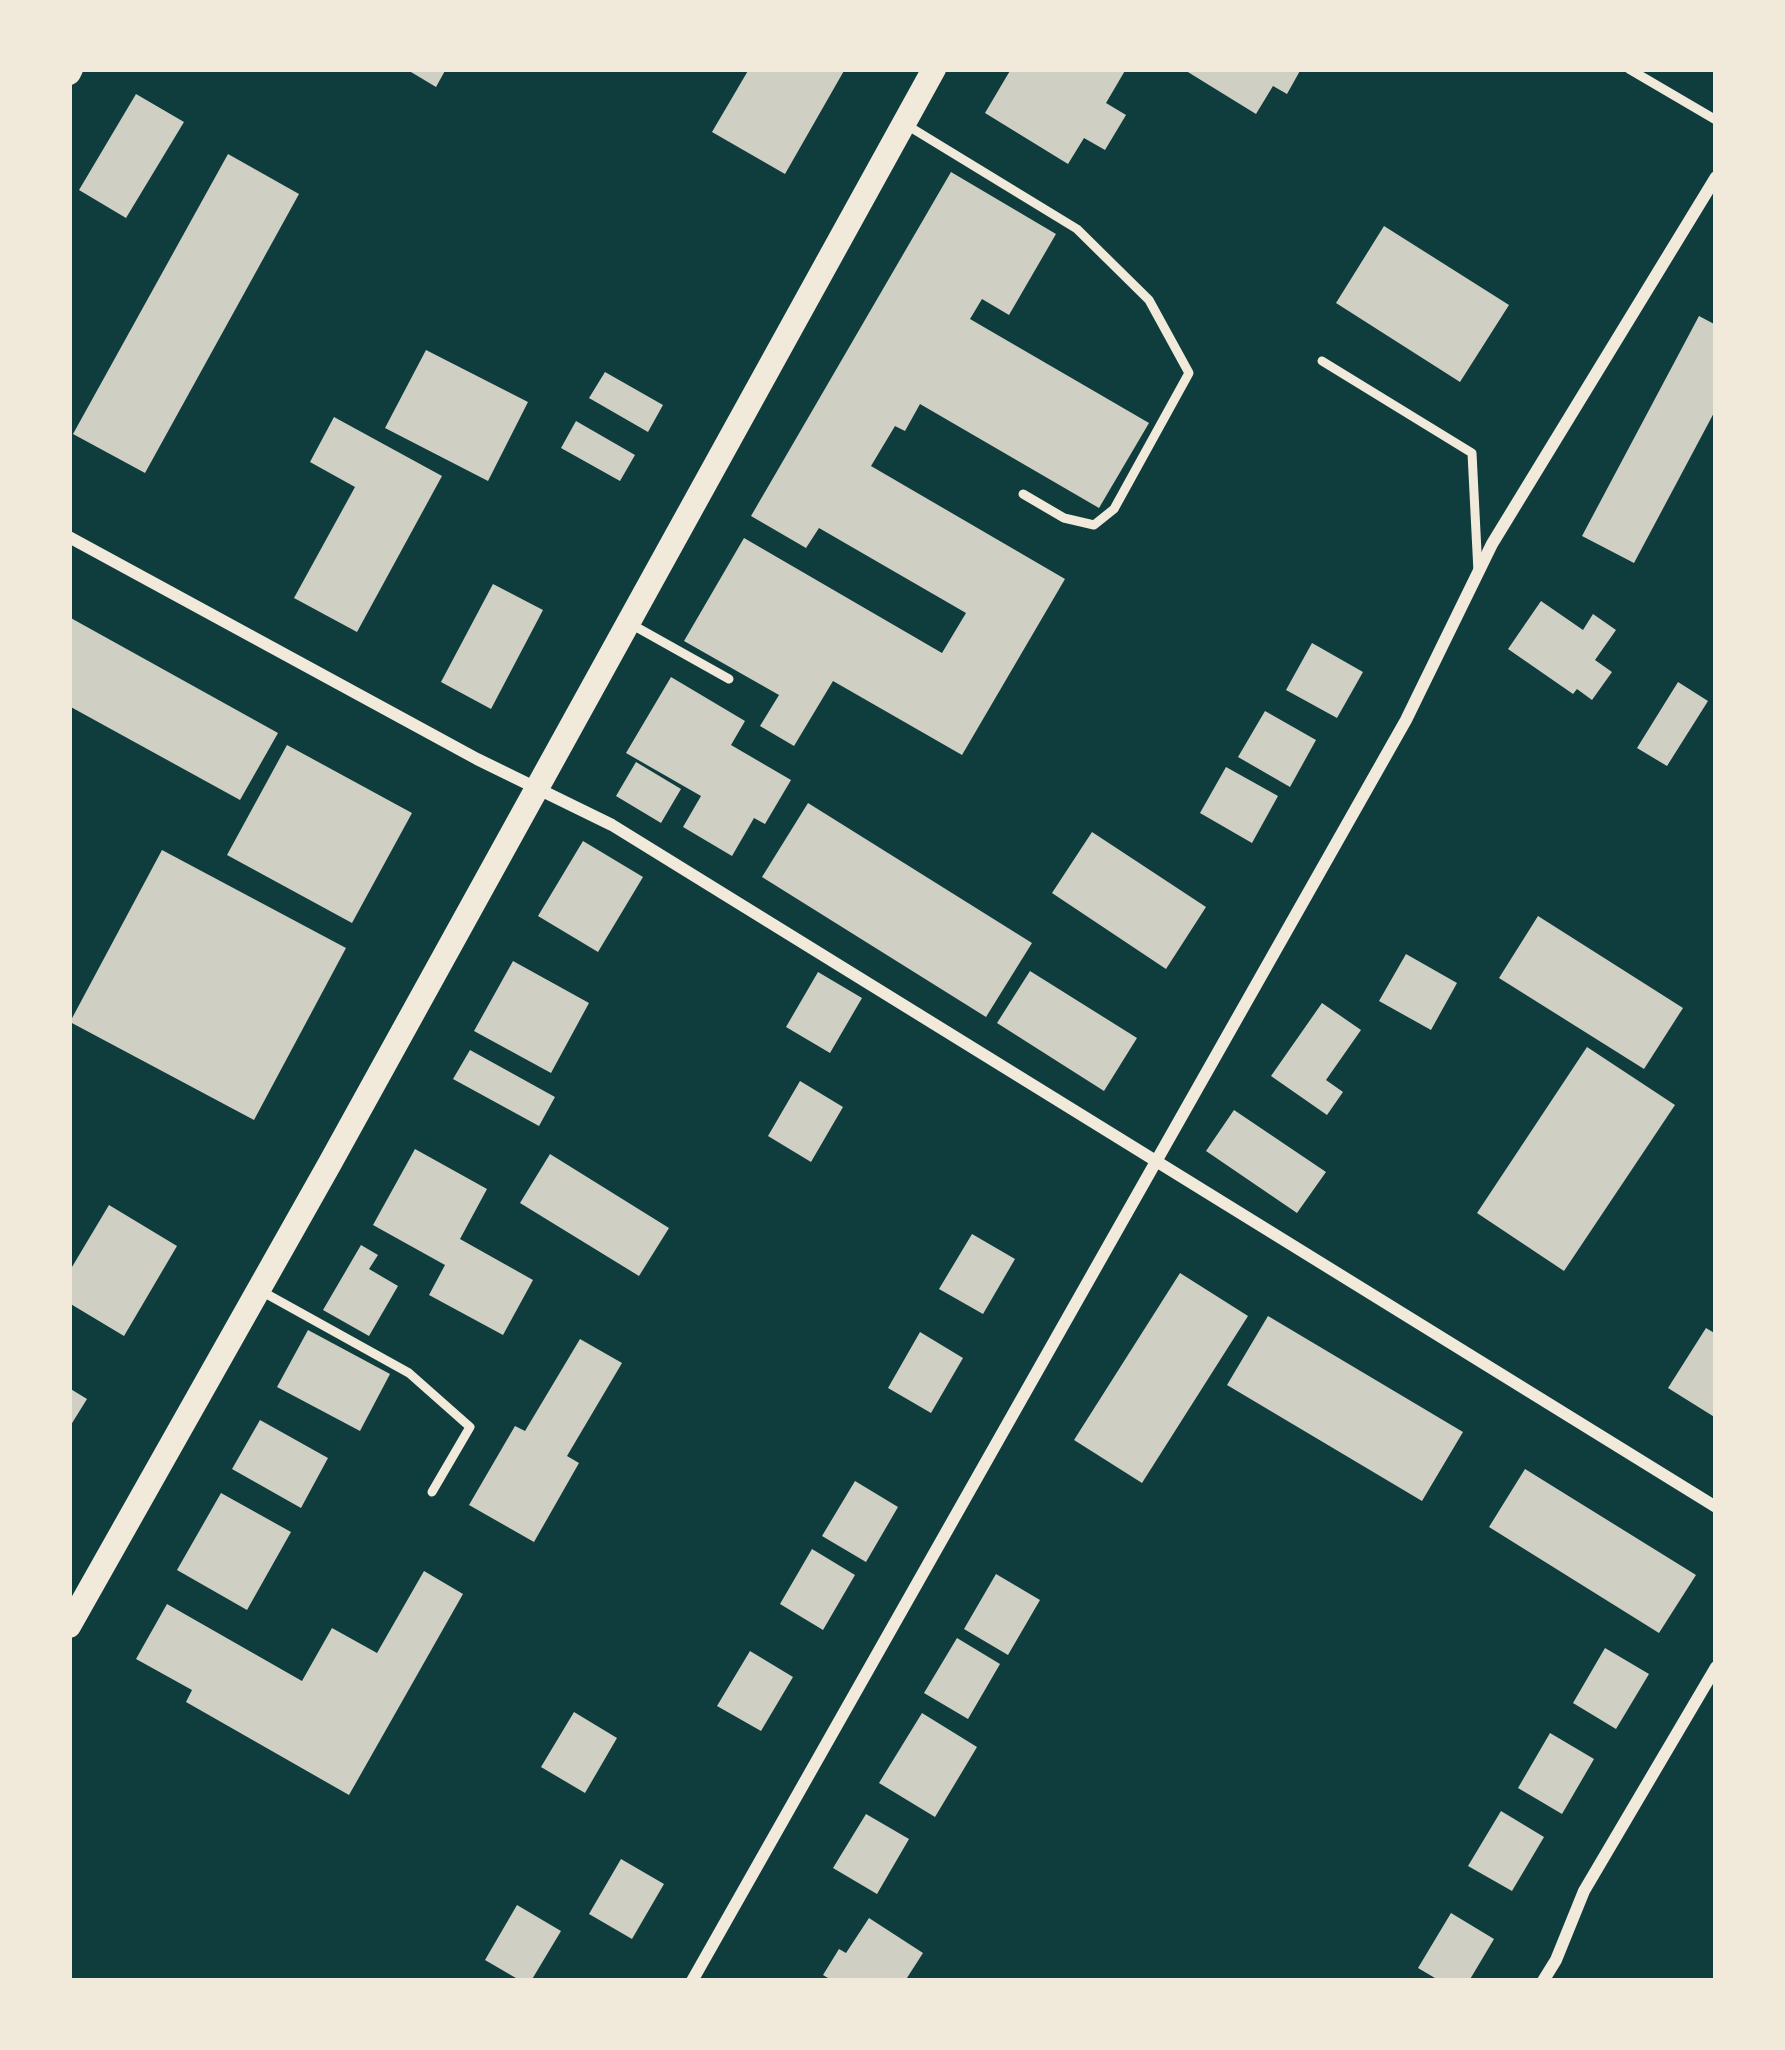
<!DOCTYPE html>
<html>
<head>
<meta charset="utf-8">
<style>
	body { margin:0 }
	#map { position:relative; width:1785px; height:2050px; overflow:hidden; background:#0f3d3e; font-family:Mulish,sans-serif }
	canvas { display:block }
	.frame { position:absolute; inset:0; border:72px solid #f1e9da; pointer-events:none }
</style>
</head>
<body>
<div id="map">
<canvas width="1785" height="2050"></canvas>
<div class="frame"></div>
</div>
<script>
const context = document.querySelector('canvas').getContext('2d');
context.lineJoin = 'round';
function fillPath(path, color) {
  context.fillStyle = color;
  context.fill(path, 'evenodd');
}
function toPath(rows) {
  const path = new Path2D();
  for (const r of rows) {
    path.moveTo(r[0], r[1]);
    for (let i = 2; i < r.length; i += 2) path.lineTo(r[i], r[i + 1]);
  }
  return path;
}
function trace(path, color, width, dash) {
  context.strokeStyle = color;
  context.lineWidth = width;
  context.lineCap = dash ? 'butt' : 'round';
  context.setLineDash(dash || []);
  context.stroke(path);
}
const building = toPath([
	[406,69,446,69,436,87],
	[749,69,845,69,785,174,712,132],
	[1011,69,1126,69,1106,103,1126,115,1105,150,1084,138,1068,164,985,113],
	[1183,69,1301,69,1287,94,1273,86,1256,114],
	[136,94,184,122,126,218,79,190],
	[228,154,299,194,145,473,73,434],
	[951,172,1056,234,1009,315,982,299,970,319,1149,423,1099,508,920,404,905,431,895,426,871,466,1065,579,962,755,833,681,794,746,760,726,779,695,684,641,744,538,942,653,966,613,819,528,806,548,751,516],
	[1384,226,1509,305,1460,382,1336,303],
	[1699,316,1716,325,1716,409,1634,563,1582,536],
	[426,350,528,402,488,481,385,428],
	[605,372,663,405,648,432,589,398],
	[334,417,442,476,357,632,294,598,355,487,310,462],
	[576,421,635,455,620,481,561,448],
	[493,584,543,610,491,709,441,682],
	[1541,601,1583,630,1593,614,1616,630,1595,660,1612,672,1592,700,1577,689,1573,694,1508,649],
	[69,617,278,733,240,800,69,706],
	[1312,643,1363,672,1337,718,1286,690],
	[671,677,745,721,731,745,791,780,765,824,754,818,732,856,683,827,701,796,626,753],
	[1678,682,1708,701,1667,766,1637,748],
	[1265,711,1316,740,1290,787,1238,757],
	[287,745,412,813,352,923,227,855],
	[636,762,681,789,661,823,616,796],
	[1226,767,1278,796,1252,843,1200,813],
	[808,803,1032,943,986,1017,762,877],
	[1092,832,1206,907,1166,969,1052,893],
	[583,841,643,877,598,952,538,916],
	[162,850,346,948,254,1120,70,1022],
	[1538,916,1683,1008,1644,1069,1499,978],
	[1406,954,1457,983,1431,1030,1379,1001],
	[513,961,589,1003,551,1073,474,1031],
	[1030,971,1137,1038,1104,1091,997,1023],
	[818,972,862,998,830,1053,786,1027],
	[1322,1003,1361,1030,1326,1080,1343,1092,1327,1115,1271,1076],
	[1587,1047,1675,1105,1564,1271,1477,1213],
	[470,1050,555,1097,539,1126,453,1079],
	[800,1081,843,1107,811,1162,768,1136],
	[1234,1110,1326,1172,1297,1213,1206,1151],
	[415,1149,487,1189,460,1239,533,1280,503,1335,429,1295,445,1265,373,1225],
	[550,1154,669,1228,639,1276,520,1203],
	[109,1205,177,1246,124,1336,69,1303,69,1272],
	[972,1234,1015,1259,983,1314,939,1289],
	[361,1245,378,1255,369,1269,398,1286,369,1336,323,1310],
	[1180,1273,1248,1316,1142,1483,1074,1440],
	[1268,1316,1463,1432,1422,1501,1227,1385],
	[1706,1328,1716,1334,1716,1418,1668,1388],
	[308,1330,390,1374,360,1431,277,1387],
	[920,1332,963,1358,931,1413,888,1388],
	[580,1339,622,1363,567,1456,579,1463,534,1542,469,1505,515,1426,525,1431],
	[69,1388,87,1399,69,1428],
	[260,1420,328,1458,301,1508,232,1469],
	[1525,1469,1696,1575,1659,1633,1489,1527],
	[855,1481,898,1507,866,1562,822,1536],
	[221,1493,291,1532,247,1610,177,1570],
	[812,1549,855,1575,823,1630,780,1604],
	[424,1571,463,1594,349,1795,186,1702,192,1690,136,1659,167,1604,302,1681,332,1628,377,1653],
	[996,1574,1040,1600,1008,1655,964,1629],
	[957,1638,1000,1664,968,1719,924,1693],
	[1605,1648,1649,1674,1616,1729,1573,1703],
	[750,1651,793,1677,761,1731,717,1706],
	[574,1712,617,1738,585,1793,541,1767],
	[922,1713,977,1747,935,1817,879,1783],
	[1550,1733,1594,1759,1562,1814,1518,1788],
	[1501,1811,1544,1837,1512,1891,1468,1866],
	[866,1814,909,1839,877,1894,833,1868],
	[621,1859,664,1884,632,1939,589,1914],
	[517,1905,561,1931,531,1981,521,1981,485,1960],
	[1451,1913,1494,1939,1469,1981,1440,1981,1418,1968],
	[869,1918,923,1953,905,1981,833,1981,823,1975,839,1949,846,1953]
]);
const service = toPath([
	[1629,69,1716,120],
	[905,124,1077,229,1149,300,1189,373,1114,509,1094,525,1064,518,1023,494],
	[1322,361,1472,453,1478,572],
	[629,623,729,679],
	[263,1292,409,1373,470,1427,432,1492]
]);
const minor = toPath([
	[69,537,477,759,612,825,1716,1507],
	[692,1981,1406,720,1492,544,1716,177],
	[1543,1981,1556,1960,1584,1891,1716,1667]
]);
const secondary = toPath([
	[69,73,71,69],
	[69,1626,329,1165,934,69]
]);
fillPath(building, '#cfcfc3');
trace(service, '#f1e9da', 9);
trace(minor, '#f1e9da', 12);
trace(secondary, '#f1e9da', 24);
</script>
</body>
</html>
